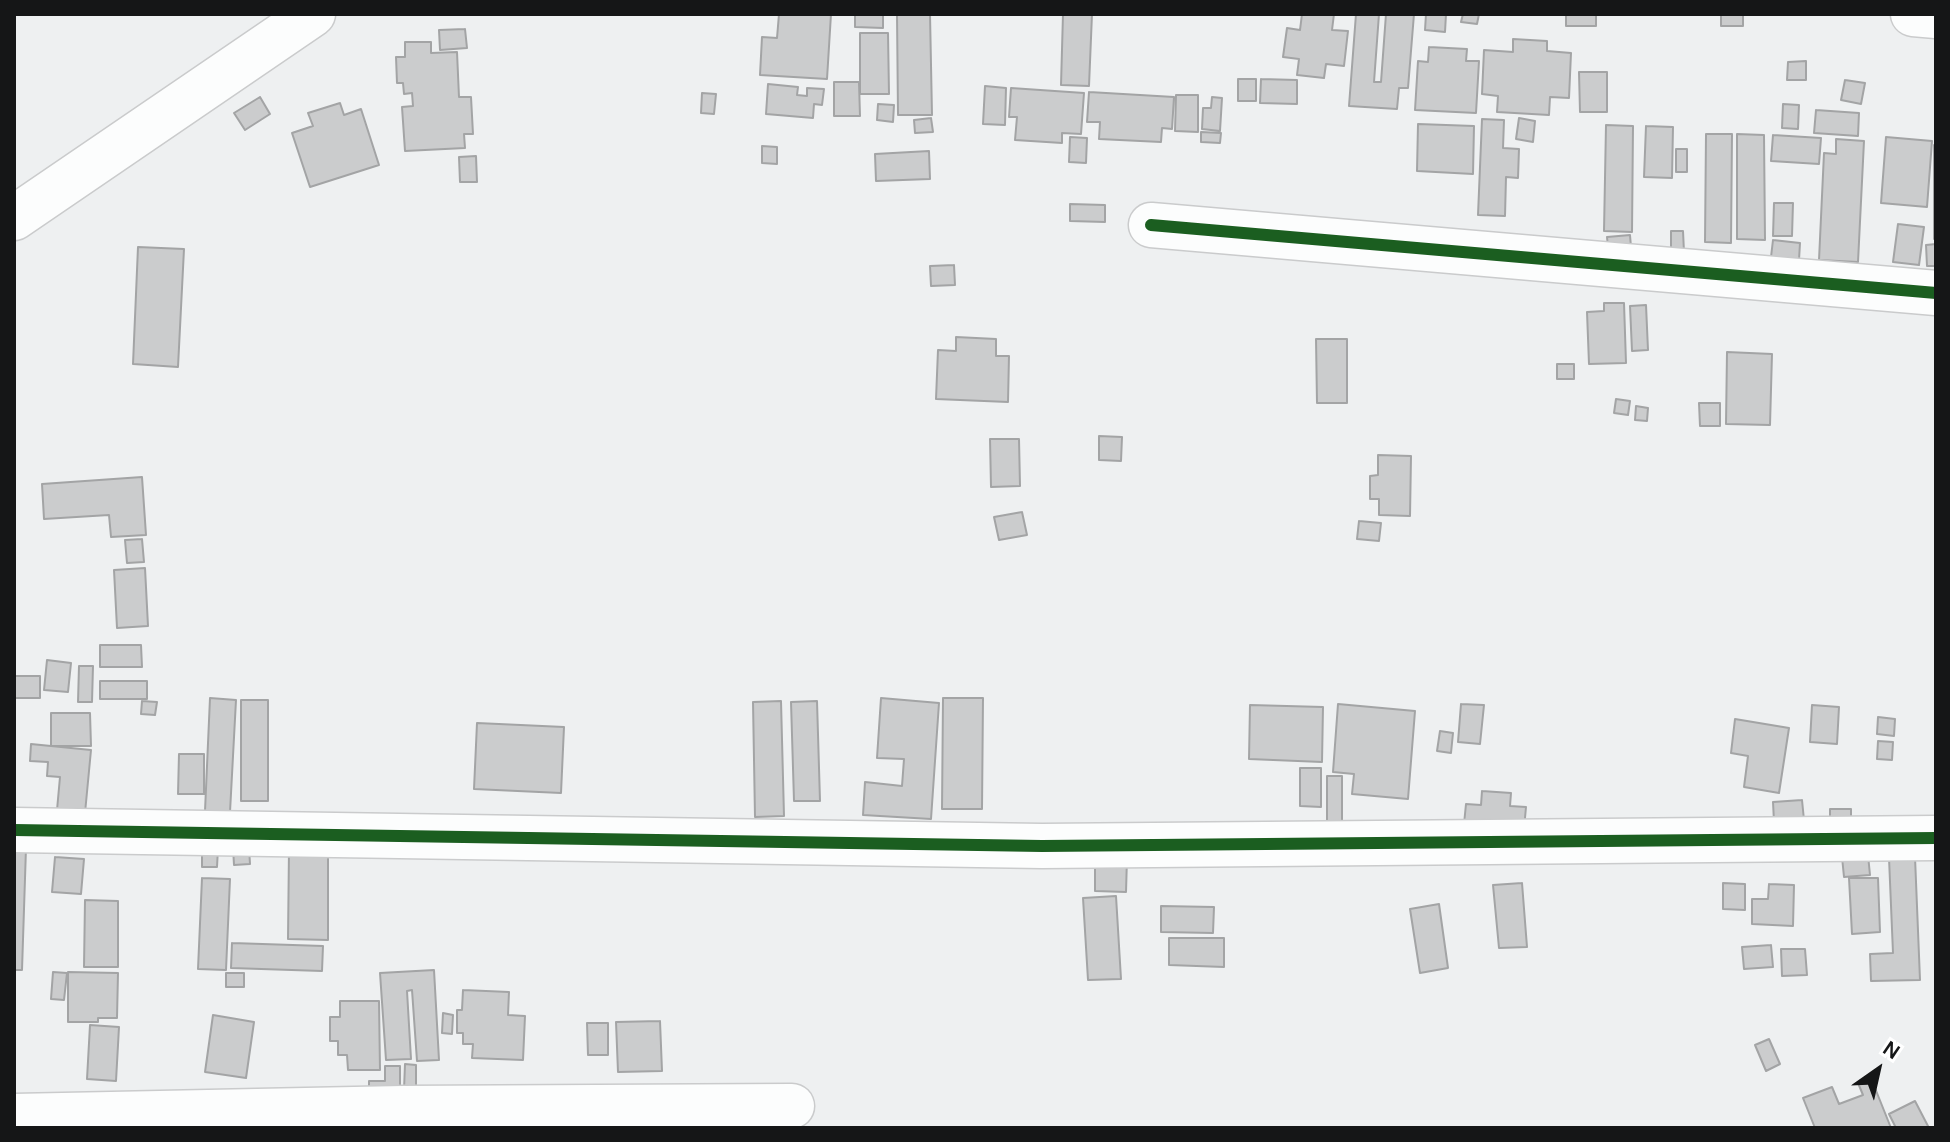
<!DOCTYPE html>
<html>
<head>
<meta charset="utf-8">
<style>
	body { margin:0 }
	#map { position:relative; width:1950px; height:1142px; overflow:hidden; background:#eef0f1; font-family:Karla,sans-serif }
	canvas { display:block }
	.frame { position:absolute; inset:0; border:16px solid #151617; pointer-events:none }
	.north { position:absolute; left:1838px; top:1030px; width:80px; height:80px; -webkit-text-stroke:6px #fff; paint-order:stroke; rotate:34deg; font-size:22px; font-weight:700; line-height:32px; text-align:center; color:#151617 }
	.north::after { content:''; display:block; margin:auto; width:28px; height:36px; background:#151617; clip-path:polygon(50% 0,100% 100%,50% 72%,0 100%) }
</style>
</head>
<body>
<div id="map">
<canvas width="1950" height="1142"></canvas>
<div class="frame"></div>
<div class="north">N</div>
</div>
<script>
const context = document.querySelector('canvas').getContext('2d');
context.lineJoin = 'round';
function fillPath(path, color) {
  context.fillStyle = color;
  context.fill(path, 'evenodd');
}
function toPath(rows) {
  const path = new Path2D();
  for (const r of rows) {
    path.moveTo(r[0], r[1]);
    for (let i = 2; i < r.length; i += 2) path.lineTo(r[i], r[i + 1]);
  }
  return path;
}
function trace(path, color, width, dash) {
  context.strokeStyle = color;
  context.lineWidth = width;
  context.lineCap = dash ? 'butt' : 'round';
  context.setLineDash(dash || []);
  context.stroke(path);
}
const building = toPath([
	[779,14,831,14,827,79,760,75,762,37,777,38,779,14],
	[855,14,883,14,883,28,855,27,855,14],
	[897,14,930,14,932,115,898,115,897,14],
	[1063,14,1092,14,1089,86,1061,85,1063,14],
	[1302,14,1334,14,1332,30,1348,31,1344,66,1326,64,1324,78,1297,75,1299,59,1283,57,1287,28,1300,30,1302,14],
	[1356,14,1379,14,1374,82,1381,82,1386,14,1414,14,1408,88,1399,88,1397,109,1349,106,1356,14],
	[1426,14,1446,14,1445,32,1425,30,1426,14],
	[1463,14,1479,14,1477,24,1461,22,1463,14],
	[1566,14,1596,14,1596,26,1566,26,1566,14],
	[1721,14,1743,14,1743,26,1721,26,1721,14],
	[465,29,467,48,440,50,439,30,465,29],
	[860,33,888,33,889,94,860,94,860,33],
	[1513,39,1547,41,1547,51,1571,53,1569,98,1550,97,1549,115,1497,112,1498,96,1482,94,1484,50,1513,52,1513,39],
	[405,42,431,42,431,53,457,52,459,97,471,97,473,134,464,134,465,148,405,151,402,107,413,106,412,93,404,94,403,83,397,83,396,57,405,57,405,42],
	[1429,47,1467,49,1466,61,1479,61,1476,113,1415,110,1418,61,1428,62,1429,47],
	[1806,61,1806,80,1787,80,1788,62,1806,61],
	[1579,72,1607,72,1607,112,1580,112,1579,72],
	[1238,79,1256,79,1256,101,1238,101,1238,79],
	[1261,79,1297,80,1297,104,1260,103,1261,79],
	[1845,80,1865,83,1861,104,1841,100,1845,80],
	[834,82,859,82,860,116,834,116,834,82],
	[768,84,798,87,797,95,807,96,807,88,824,89,822,105,814,104,813,118,766,114,768,84],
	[985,86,1006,88,1005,125,983,124,985,86],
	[1011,88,1084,93,1081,134,1062,133,1062,143,1015,140,1017,117,1009,117,1011,88],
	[1089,92,1174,97,1172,129,1162,128,1161,142,1099,139,1100,122,1087,122,1089,92],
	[702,93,716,94,714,114,701,113,702,93],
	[1176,95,1198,95,1198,132,1175,131,1176,95],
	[260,97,270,114,245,130,234,113,260,97],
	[1212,97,1222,98,1220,131,1202,129,1203,108,1211,108,1212,97],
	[340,103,344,115,361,109,379,165,310,187,292,133,313,126,308,113,340,103],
	[878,104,894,105,893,122,877,120,878,104],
	[1783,104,1799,105,1798,129,1782,128,1783,104],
	[1816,110,1859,113,1858,136,1814,133,1816,110],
	[931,118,933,132,915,133,914,120,931,118],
	[1519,118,1535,121,1533,142,1516,139,1519,118],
	[1482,119,1504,120,1503,148,1519,149,1518,178,1506,177,1505,216,1478,215,1482,119],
	[1418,124,1474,126,1473,174,1417,171,1418,124],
	[1606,125,1633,126,1632,232,1604,231,1606,125],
	[1646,126,1673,127,1672,178,1644,177,1646,126],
	[1201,132,1221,133,1220,143,1201,142,1201,132],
	[1706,134,1732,134,1731,243,1705,242,1706,134],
	[1737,134,1764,135,1765,240,1737,239,1737,134],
	[1773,135,1821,138,1819,164,1771,161,1773,135],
	[1070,137,1087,138,1086,163,1069,162,1070,137],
	[1886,137,1932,141,1927,207,1881,203,1886,137],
	[1836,139,1864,141,1858,262,1819,260,1824,153,1836,154,1836,139],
	[1934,145,1936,145,1936,239,1934,239,1934,145],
	[762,146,777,147,777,164,762,163,762,146],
	[1676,149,1687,149,1687,172,1676,172,1676,149],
	[929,151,930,179,876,181,875,154,929,151],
	[476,156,477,182,460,182,459,157,476,156],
	[1774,203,1793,203,1792,236,1773,236,1774,203],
	[1070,204,1105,205,1105,222,1070,221,1070,204],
	[1898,224,1924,227,1919,265,1893,262,1898,224],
	[1671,231,1683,231,1684,252,1671,252,1671,231],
	[1630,235,1631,247,1608,248,1607,237,1630,235],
	[1773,240,1800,243,1799,260,1771,257,1773,240],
	[1936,244,1936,266,1927,266,1926,245,1936,244],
	[138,247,184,249,178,367,133,364,138,247],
	[954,265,955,285,931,286,930,266,954,265],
	[1604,303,1624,303,1626,363,1589,364,1587,312,1604,311,1604,303],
	[1646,305,1648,350,1632,351,1630,306,1646,305],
	[956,337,996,339,996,356,1009,356,1008,402,936,399,938,350,956,351,956,337],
	[1316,339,1347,339,1347,403,1317,403,1316,339],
	[1727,352,1772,354,1770,425,1726,424,1727,352],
	[1557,364,1574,364,1574,379,1557,379,1557,364],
	[1616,399,1630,401,1628,415,1614,413,1616,399],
	[1699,403,1720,403,1720,426,1700,426,1699,403],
	[1636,406,1648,408,1647,421,1635,420,1636,406],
	[1099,436,1122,437,1121,461,1099,460,1099,436],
	[990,439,1019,439,1020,486,991,487,990,439],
	[1378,455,1411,456,1410,516,1379,515,1379,499,1370,499,1370,476,1378,475,1378,455],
	[142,477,146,535,111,537,109,515,44,519,42,484,142,477],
	[1022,512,1027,535,999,540,994,517,1022,512],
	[1359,521,1381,523,1379,541,1357,539,1359,521],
	[142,539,144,562,127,563,125,540,142,539],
	[145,568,148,626,117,628,114,570,145,568],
	[100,645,141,645,142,667,100,667,100,645],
	[47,660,71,663,68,692,44,690,47,660],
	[79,666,93,666,92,702,78,702,79,666],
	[14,676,40,676,40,698,14,698,14,676],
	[100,681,147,681,147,699,100,699,100,681],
	[210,698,236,700,230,812,205,811,210,698],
	[881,698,939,703,931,819,863,815,865,782,902,786,904,759,877,758,881,698],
	[943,698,983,698,982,809,942,809,943,698],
	[241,700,268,700,268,801,241,801,241,700],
	[142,701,157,702,155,715,141,714,142,701],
	[781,701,784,816,755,817,753,702,781,701],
	[817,701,820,801,794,801,791,702,817,701],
	[1338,704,1415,711,1408,799,1352,794,1354,774,1333,772,1338,704],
	[1461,704,1484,705,1480,744,1458,742,1461,704],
	[1250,705,1323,707,1322,762,1249,759,1250,705],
	[1812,705,1839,707,1837,744,1810,742,1812,705],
	[51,713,90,713,91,746,51,746,51,713],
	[1878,717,1895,719,1894,736,1877,734,1878,717],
	[1735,719,1789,728,1779,793,1744,787,1748,756,1731,753,1735,719],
	[477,723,564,727,561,793,474,789,477,723],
	[1440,731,1453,733,1451,753,1437,751,1440,731],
	[1878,741,1893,742,1892,760,1877,759,1878,741],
	[31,744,91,750,85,813,57,810,60,777,47,776,48,762,30,761,31,744],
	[179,754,204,754,204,794,178,794,179,754],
	[1300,768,1321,768,1321,807,1300,806,1300,768],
	[1327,776,1342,776,1342,828,1327,827,1327,776],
	[1482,791,1511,793,1510,806,1526,807,1524,829,1464,824,1466,804,1481,805,1482,791],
	[1802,800,1804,820,1774,822,1773,802,1802,800],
	[1830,809,1851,809,1851,822,1830,823,1830,809],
	[14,847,26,848,22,970,14,970,14,847],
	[233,847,249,847,250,864,234,865,233,847],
	[202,848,218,848,217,867,202,867,202,848],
	[289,849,328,849,328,940,288,939,289,849],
	[1868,855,1870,875,1844,877,1842,857,1868,855],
	[55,857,84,859,81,894,52,892,55,857],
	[1095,857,1127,858,1126,892,1095,891,1095,857],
	[1915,857,1920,980,1871,981,1870,954,1893,953,1889,858,1915,857],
	[202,878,230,879,226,970,198,969,202,878],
	[1849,878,1878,878,1880,932,1852,934,1849,878],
	[1522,883,1527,947,1499,948,1493,885,1522,883],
	[1723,883,1745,884,1745,910,1723,909,1723,883],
	[1769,884,1794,885,1793,926,1752,924,1752,899,1768,899,1769,884],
	[1116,896,1121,979,1088,980,1083,898,1116,896],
	[85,900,118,901,118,967,84,967,85,900],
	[1439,904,1448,968,1420,973,1410,909,1439,904],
	[1161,906,1214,907,1213,933,1161,932,1161,906],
	[1169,938,1224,938,1224,967,1169,965,1169,938],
	[232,943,323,946,322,971,231,968,232,943],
	[1771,945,1773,967,1744,969,1742,947,1771,945],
	[1781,949,1805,949,1807,975,1782,976,1781,949],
	[434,970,439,1060,417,1061,412,990,407,991,411,1059,386,1060,380,973,434,970],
	[53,972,67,973,64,1000,51,999,53,972],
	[68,972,118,973,117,1018,98,1018,98,1022,68,1022,68,972],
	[226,973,244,973,244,987,226,987,226,973],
	[463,990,509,992,508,1015,525,1016,523,1060,472,1058,473,1044,463,1044,463,1033,457,1033,457,1010,462,1010,463,990],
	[340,1001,379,1001,380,1070,348,1070,347,1055,338,1055,338,1041,330,1041,330,1017,340,1017,340,1001],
	[443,1013,453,1015,452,1034,442,1033,443,1013],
	[213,1015,254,1022,246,1078,205,1072,213,1015],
	[660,1021,662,1071,618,1072,616,1022,660,1021],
	[587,1023,608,1023,608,1055,588,1055,587,1023],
	[90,1025,119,1027,116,1081,87,1079,90,1025],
	[1769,1039,1780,1064,1766,1071,1755,1045,1769,1039],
	[405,1064,416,1065,416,1090,404,1090,405,1064],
	[385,1066,400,1066,400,1096,369,1095,369,1081,385,1081,385,1066],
	[1871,1078,1891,1128,1815,1128,1803,1098,1832,1087,1839,1104,1863,1095,1858,1083,1871,1078],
	[1915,1101,1929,1128,1896,1128,1889,1114,1915,1101]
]);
const street = toPath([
	[1913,14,1936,16],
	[14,218,313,14],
	[1151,225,1936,293],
	[14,830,1042,846,1936,838],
	[14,1116,403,1108,792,1106]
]);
const cycleway = toPath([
	[1151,225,1936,293],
	[14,830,1042,846,1936,838]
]);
fillPath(building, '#cbcccd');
trace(building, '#a3a4a5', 2);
trace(street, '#cacbcc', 47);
trace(street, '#fcfdfd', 44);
trace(cycleway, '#1b5e20', 12);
</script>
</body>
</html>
